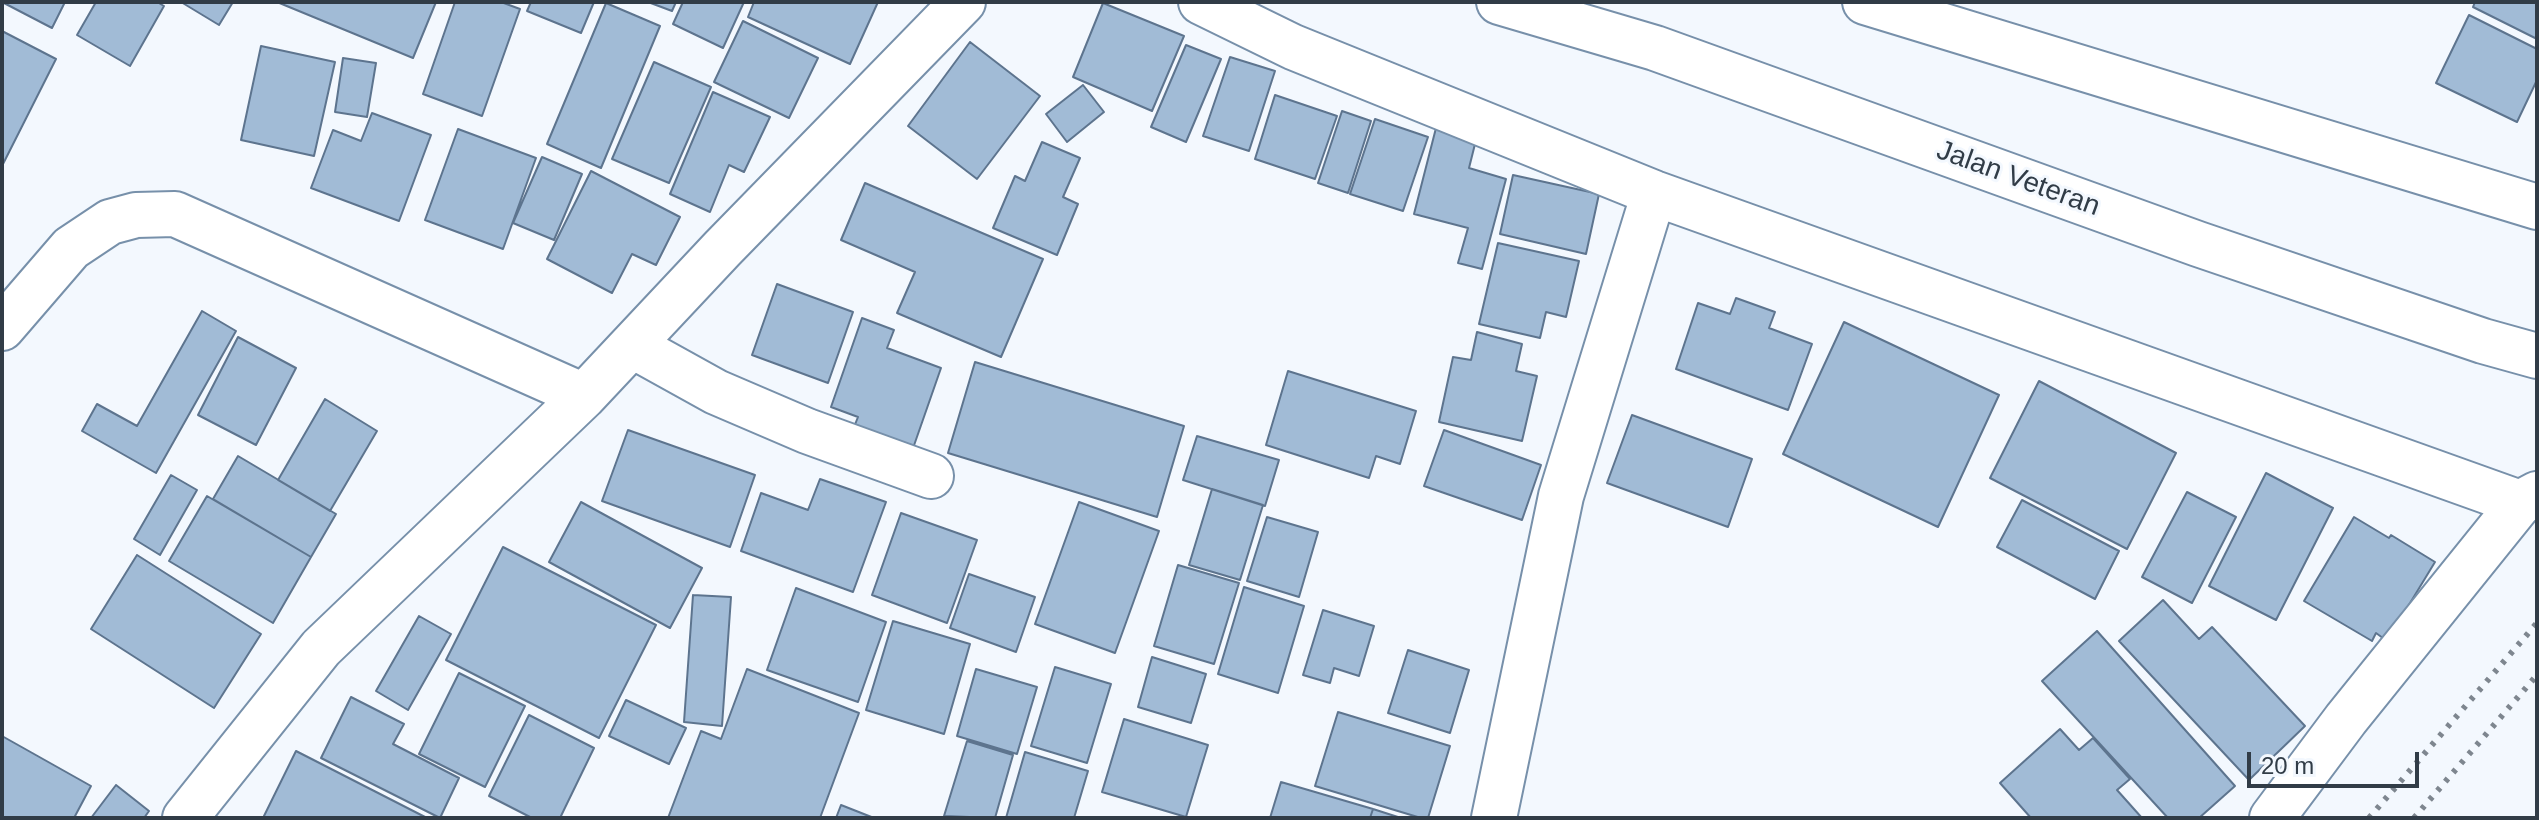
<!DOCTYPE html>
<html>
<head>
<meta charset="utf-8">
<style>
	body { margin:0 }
	#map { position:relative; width:2539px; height:820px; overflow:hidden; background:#f3f8fe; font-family:Arial,sans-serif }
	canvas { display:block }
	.frame { position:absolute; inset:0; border:4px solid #313c47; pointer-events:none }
	.scale { position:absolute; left:2247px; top:752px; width:172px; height:36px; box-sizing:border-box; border:4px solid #313c47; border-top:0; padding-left:10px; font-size:24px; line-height:28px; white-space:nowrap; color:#313c47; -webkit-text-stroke:6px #f3f8fe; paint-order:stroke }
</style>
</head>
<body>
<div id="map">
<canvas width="2539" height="820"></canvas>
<div class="frame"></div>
<div class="scale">20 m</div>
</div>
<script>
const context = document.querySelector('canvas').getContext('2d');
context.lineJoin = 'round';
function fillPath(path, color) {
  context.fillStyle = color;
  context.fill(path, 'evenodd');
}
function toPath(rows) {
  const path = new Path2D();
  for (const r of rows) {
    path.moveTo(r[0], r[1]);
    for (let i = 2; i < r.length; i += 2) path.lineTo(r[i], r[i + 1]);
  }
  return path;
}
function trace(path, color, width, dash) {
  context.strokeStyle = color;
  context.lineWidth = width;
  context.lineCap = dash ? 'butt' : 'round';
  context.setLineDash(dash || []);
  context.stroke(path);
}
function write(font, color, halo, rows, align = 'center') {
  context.font = font + ' Arial,sans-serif';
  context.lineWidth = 6;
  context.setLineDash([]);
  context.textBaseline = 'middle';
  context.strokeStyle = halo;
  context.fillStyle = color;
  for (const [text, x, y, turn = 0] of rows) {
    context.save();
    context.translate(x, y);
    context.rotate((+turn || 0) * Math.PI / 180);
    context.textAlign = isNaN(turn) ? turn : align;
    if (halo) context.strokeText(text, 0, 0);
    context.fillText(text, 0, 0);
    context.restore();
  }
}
const building = toPath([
	[2,2,65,2,52,28,2,2],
	[96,2,157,2,164,6,130,66,77,35,96,2],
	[181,2,233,2,219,25,181,2],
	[277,2,436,2,413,58,277,2],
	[455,2,501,2,520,9,482,116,423,94,455,2],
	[531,2,594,2,581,33,527,11,531,2],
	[648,2,676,2,672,11,648,2],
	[683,2,744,2,723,48,673,24,683,2],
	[754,2,878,2,850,64,748,17,754,2],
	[2475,2,2537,2,2537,39,2473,7,2475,2],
	[606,3,660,26,601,168,547,144,606,3],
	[1103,3,1184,36,1152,111,1073,77,1103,3],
	[2469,15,2537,49,2537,80,2517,122,2436,83,2469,15],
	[743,21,818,58,789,118,714,82,743,21],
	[2,31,56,59,2,166,2,31],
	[970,42,1040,96,977,179,908,126,970,42],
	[1186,45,1221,59,1186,142,1151,127,1186,45],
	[261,46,335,62,314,156,241,140,261,46],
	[1230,57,1275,71,1249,151,1203,136,1230,57],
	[343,58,376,63,367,117,335,112,343,58],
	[654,62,711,87,669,183,612,159,654,62],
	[1083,85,1104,112,1067,142,1046,114,1083,85],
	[713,92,770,117,744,172,729,165,710,212,670,194,713,92],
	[1275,95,1337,116,1315,179,1255,159,1275,95],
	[1342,111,1371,121,1348,193,1318,183,1342,111],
	[372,113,431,135,399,221,311,188,333,130,361,141,372,113],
	[1375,119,1428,137,1403,211,1350,194,1375,119],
	[1436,128,1476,140,1469,168,1506,179,1482,269,1458,263,1468,228,1414,214,1436,128],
	[458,129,536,158,503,249,425,220,458,129],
	[1042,142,1080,158,1063,197,1078,204,1057,255,993,228,1015,176,1025,181,1042,142],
	[542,157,582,174,554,240,513,223,542,157],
	[591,171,680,217,656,265,632,254,612,293,547,259,591,171],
	[1513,175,1599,194,1586,254,1500,234,1513,175],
	[865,183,1043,259,1001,357,897,313,915,272,841,240,865,183],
	[1498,243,1579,261,1566,317,1546,312,1540,338,1479,324,1498,243],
	[777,284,853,312,828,383,752,355,777,284],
	[1736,298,1775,312,1769,328,1812,344,1788,410,1676,369,1698,303,1730,314,1736,298],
	[202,311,236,331,156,473,82,431,97,404,137,426,202,311],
	[862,318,894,330,887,348,941,368,911,454,852,432,858,417,831,407,862,318],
	[1844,322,1999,395,1938,527,1783,454,1844,322],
	[1477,332,1522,344,1516,371,1537,376,1522,441,1439,422,1453,357,1471,360,1477,332],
	[238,337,296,368,256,445,198,415,238,337],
	[975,362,1184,426,1157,517,948,453,975,362],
	[1288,371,1416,411,1400,464,1376,456,1369,478,1266,445,1288,371],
	[2039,381,2176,453,2127,549,1990,478,2039,381],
	[325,399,377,431,330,511,278,480,325,399],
	[1632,415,1752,459,1728,527,1607,483,1632,415],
	[628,430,755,475,730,547,602,501,628,430],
	[1444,430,1541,465,1522,520,1424,486,1444,430],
	[1197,436,1279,460,1265,506,1183,480,1197,436],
	[238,456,336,514,311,557,213,499,238,456],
	[2266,473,2333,508,2276,620,2209,586,2266,473],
	[171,475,197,490,160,555,134,539,171,475],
	[820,479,886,502,853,592,741,551,761,493,808,510,820,479],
	[1212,489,1263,505,1240,580,1189,565,1212,489],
	[2187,492,2236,517,2192,603,2142,577,2187,492],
	[207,496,311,557,273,623,169,561,207,496],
	[2022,500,2119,551,2095,599,1997,547,2022,500],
	[581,502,702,568,670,628,549,562,581,502],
	[1079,502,1159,531,1115,653,1035,624,1079,502],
	[901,513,977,540,947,623,872,595,901,513],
	[1267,517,1318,532,1299,597,1247,581,1267,517],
	[2354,517,2389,538,2391,535,2435,562,2387,641,2376,633,2372,641,2304,601,2354,517],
	[503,547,656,625,599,738,446,660,503,547],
	[137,555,261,634,214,708,91,629,137,555],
	[1178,565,1239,583,1214,664,1154,646,1178,565],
	[969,574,1035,597,1016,652,950,628,969,574],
	[1244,587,1304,606,1278,693,1218,674,1244,587],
	[796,588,886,622,858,702,767,670,796,588],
	[693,595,731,597,722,726,684,722,693,595],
	[2163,600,2199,639,2212,627,2305,726,2249,780,2119,641,2163,600],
	[1323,610,1374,626,1359,676,1334,668,1330,683,1303,675,1323,610],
	[419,616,451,634,408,710,376,691,419,616],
	[893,621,970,644,944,734,866,710,893,621],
	[2097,631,2235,786,2199,818,2168,818,2042,681,2097,631],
	[1408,650,1469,670,1450,733,1388,713,1408,650],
	[1152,657,1206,674,1191,723,1138,707,1152,657],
	[1055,667,1111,684,1087,763,1031,746,1055,667],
	[747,669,859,713,820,818,668,818,701,731,721,739,747,669],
	[976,669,1037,687,1017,754,957,736,976,669],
	[459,673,525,706,485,787,419,754,459,673],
	[351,697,404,724,393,744,459,778,440,818,321,758,351,697],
	[626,700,686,728,669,764,609,736,626,700],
	[1338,712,1450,746,1428,818,1421,818,1315,786,1338,712],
	[529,715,594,748,560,818,532,818,489,796,529,715],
	[1124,719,1208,745,1186,817,1102,792,1124,719],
	[2060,729,2079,750,2093,738,2130,779,2117,790,2142,818,2031,818,2000,783,2060,729],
	[2,736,91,786,74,818,2,818,2,736],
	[967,741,1013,755,995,818,944,816,967,741],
	[296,751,427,818,263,818,296,751],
	[1025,752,1088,771,1074,818,1006,818,1025,752],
	[1281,782,1373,809,1370,818,1270,818,1281,782],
	[116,785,149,811,144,818,91,818,116,785],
	[841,805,874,818,836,818,841,805],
	[1373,809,1401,818,1370,818,1373,809]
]);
const minor = toPath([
	[1201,2,1293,47,1654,193,2520,503,2537,494],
	[1865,2,2537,207],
	[2,328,71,248,110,222,136,215,175,214,584,396],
	[633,346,716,392,807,431,931,476],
	[185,818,321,648,584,396,722,249,963,2],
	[1494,818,1561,496,1654,193],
	[2272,818,2346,719,2520,503]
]);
const highway = toPath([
	[1499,2,1655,48,2198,244,2483,341,2537,356]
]);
const rail = toPath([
	[2369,818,2537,623],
	[2414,818,2537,675]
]);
const streetNames = [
	["Jalan Veteran",2018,179,20]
];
fillPath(building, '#a1bbd6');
trace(building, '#5d748e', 2);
trace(minor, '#7790aa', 48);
trace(highway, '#7790aa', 48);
trace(minor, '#fff', 44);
trace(highway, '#fff', 44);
trace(rail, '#7e868f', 6, [4, 8]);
write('28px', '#313c47', '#f3f8fe', streetNames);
</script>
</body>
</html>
